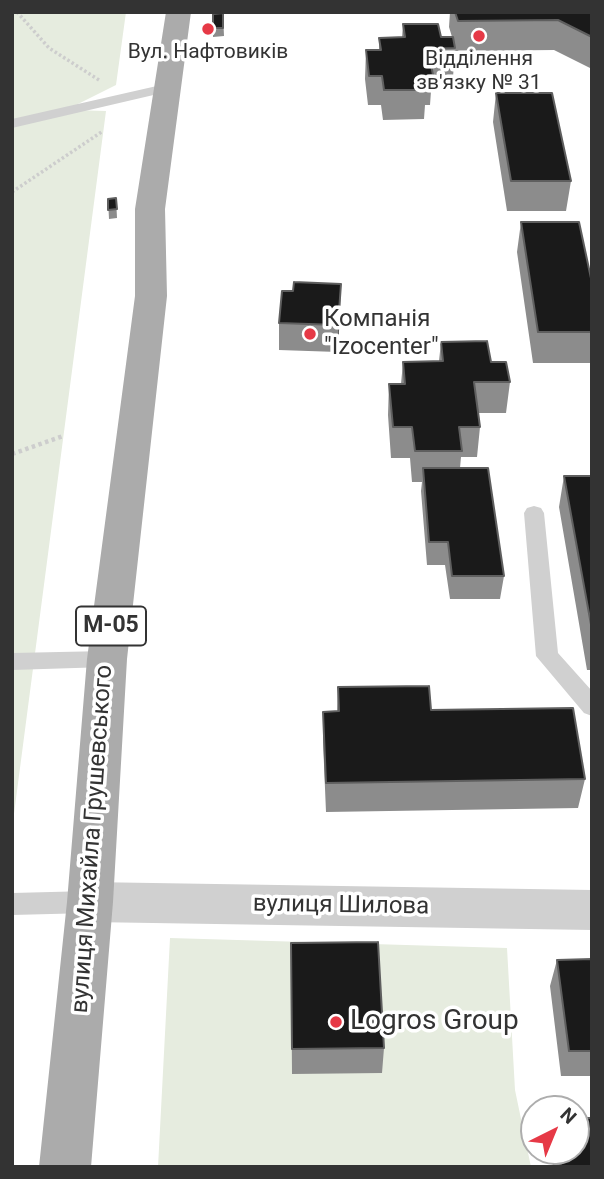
<!DOCTYPE html>
<html>
<head>
<meta charset="utf-8">
<style>
	body { margin:0 }
	#map { position:relative; width:604px; height:1179px; overflow:hidden; background:#fff; font-family:Roboto,sans-serif }
	canvas { display:block }
	.frame { position:absolute; inset:0; border:14px solid #333; pointer-events:none }
	.north { position:absolute; left:520px; top:1095px; width:70px; height:70px; box-sizing:border-box; background:#fff; border:2px solid #adadad; border-radius:50%; rotate:43deg; font-size:19px; font-weight:700; line-height:28px; text-align:center; color:#333 }
	.north::after { content:''; display:block; margin:auto; width:24px; height:32px; background:#e63946; clip-path:polygon(50% 0,100% 100%,50% 72%,0 100%) }
</style>
</head>
<body>
<div id="map">
<canvas width="604" height="1179"></canvas>
<div class="frame"></div>
<div class="north">N</div>
</div>
<script>
const context = document.querySelector('canvas').getContext('2d');
context.lineJoin = 'round';
function fillPath(path, color) {
  context.fillStyle = color;
  context.fill(path, 'evenodd');
}
function toPath(rows) {
  const path = new Path2D();
  for (const r of rows) {
    path.moveTo(r[0], r[1]);
    for (let i = 2; i < r.length; i += 2) path.lineTo(r[i], r[i + 1]);
  }
  return path;
}
function trace(path, color, width, dash) {
  context.strokeStyle = color;
  context.lineWidth = width;
  context.lineCap = dash ? 'butt' : 'round';
  context.setLineDash(dash || []);
  context.stroke(path);
}
function write(font, color, halo, rows, align = 'center') {
  context.font = font + ' Roboto,sans-serif';
  context.lineWidth = 7;
  context.setLineDash([]);
  context.textBaseline = 'middle';
  context.strokeStyle = halo;
  context.fillStyle = color;
  for (const [text, x, y, turn = 0] of rows) {
    context.save();
    context.translate(x, y);
    context.rotate((+turn || 0) * Math.PI / 180);
    context.textAlign = isNaN(turn) ? turn : align;
    if (halo) context.strokeText(text, 0, 0);
    context.fillText(text, 0, 0);
    context.restore();
  }
}
const green = toPath([
	[12,12,126,12,116,85,68,109,12,122],
	[72,110,106,111,12,829,12,126],
	[170,938,507,948,515,1090,531,1167,158,1167]
]);
const pathFar1 = toPath([
	[17,12,49,48,99,80],
	[12,192,103,131]
]);
const path = toPath([
	[12,454,63,436]
]);
const lane = toPath([
	[170,83,175,84,177,87,175,90,12,128,12,119,170,83],
	[534,506,541,508,544,513,558,653,592,691,592,716,584,713,536,656,524,513,527,508,534,506],
	[107,651,115,653,118,659,115,665,107,667,12,670,12,653,107,651],
	[90,891,99,894,102,902,99,910,90,913,12,915,12,893,90,891]
]);
const street = toPath([
	[90,882,592,890,592,930,90,922,74,916,67,902,74,888,90,882]
]);
const primary = toPath([
	[166,12,191,12,165,209,167,296,127,659,113,902,91,1167,39,1167,67,902,87,659,135,296,135,209,166,12]
]);
const wall = toPath([
	[450,12,592,12,592,69,554,50,455,51,453,77,432,77,430,105,425,105,424,119,383,120,381,105,368,105,365,79,366,50,379,50,379,38,402,38,403,24,441,37,452,37,449,27],
	[223,13,224,36,213,37,213,28],
	[496,93,571,181,566,211,507,211,493,122],
	[116,198,117,218,109,219,108,199],
	[521,222,592,283,592,363,533,363,517,252],
	[340,310,338,352,279,350,279,323],
	[441,342,491,362,510,382,506,413,478,413,480,427,477,457,461,457,460,468,504,576,500,599,450,599,445,565,427,565,421,491,422,482,412,482,410,458,391,458,388,415,389,384,401,384,403,362,439,361],
	[564,476,592,476,592,670,587,670,559,507],
	[338,687,431,710,585,779,578,808,326,812,323,741,323,712,337,711],
	[291,943,384,1048,382,1073,292,1074],
	[592,959,592,1076,561,1076,550,986,557,960],
	[551,1151,576,1151,592,1167,553,1167]
]);
const shadedWall = toPath([
	[341,284,340,310,338,352,338,325]
]);
const building = toPath([
	[455,12,592,12,592,37,558,20,458,21,455,12],
	[223,13,223,28,213,28,213,14,223,13],
	[403,24,438,24,441,37,453,37,455,48,428,49,433,75,424,76,426,90,384,90,382,76,369,76,366,50,381,50,379,38,405,37,403,24],
	[496,93,552,93,571,181,511,181,496,93],
	[116,198,117,209,108,210,108,199,116,198],
	[521,222,579,222,592,283,592,332,538,332,521,222],
	[294,282,341,284,338,325,279,323,282,291,293,291,294,282],
	[487,341,491,362,506,362,510,382,474,382,480,427,459,427,462,451,415,451,412,427,393,427,389,384,405,384,403,362,443,361,441,342,487,341],
	[423,468,488,468,504,576,452,576,448,542,429,542,423,468],
	[564,476,592,476,592,630,564,476],
	[429,686,431,710,573,708,585,779,326,783,323,712,339,711,338,687,429,686],
	[378,942,384,1048,292,1049,291,943,378,942],
	[592,959,592,1051,569,1051,557,960,592,959],
	[576,1118,592,1118,592,1167,561,1167,559,1151,576,1151,576,1118]
]);
const markers = [
	[208,29,7,"#e63946"],
	[479,36,7,"#e63946"],
	[310,334,7,"#e63946"],
	[336,1022,7,"#e63946"]
];
const farPoinames = [
	["Вул. Нафтовиків",208,53],
	["Відділення",479,60],
	["зв'язку № 31",479,84]
];
const shields = [
	[111,626,70]
];
const shieldNames = [
	["М-05",111,626]
];
const poiNames = [
	["Компанія",324,320],
	["\"Izocenter\"",324,348]
];
const streetNames = [
	["вулиця Михайла Грушевського",93,839,-86],
	["вулиця Шилова",341,906,1]
];
const nearPoinames = [
	["Logros Group",350,1022]
];
fillPath(green, '#e6ecdf');
trace(pathFar1, '#cdcdcd', 3.5, [2.5, 2.5]);
trace(path, '#cdcdcd', 4.5, [3.5, 3.5]);
fillPath(lane, '#d0d0d0');
fillPath(street, '#d0d0d0');
fillPath(primary, '#ababab');
fillPath(wall, '#8c8c8c');
fillPath(shadedWall, '#5f5f5f');
fillPath(building, '#1a1a1a');
trace(building, '#5f5f5f', 2);
for (const [x, y, r, color] of markers) {
  const dot = new Path2D();
  dot.arc(x, y, r, 0, 2 * Math.PI);
  context.fillStyle = color;
  context.fill(dot);
  trace(dot, '#fff', 2.5);
}
write('21px', '#333', '#fff', farPoinames);
for (const [x, y, w] of shields) {
  const box = new Path2D();
  box.roundRect(x - w / 2, y - 19.5, w, 39, 5);
  context.fillStyle = '#fff';
  context.fill(box);
  trace(box, '#333', 2);
}
write('bold 23px', '#333', null, shieldNames);
write('24px', '#333', '#fff', poiNames, 'left');
write('24px', '#333', '#fff', streetNames);
write('28px', '#333', '#fff', nearPoinames, 'left');
</script>
</body>
</html>
